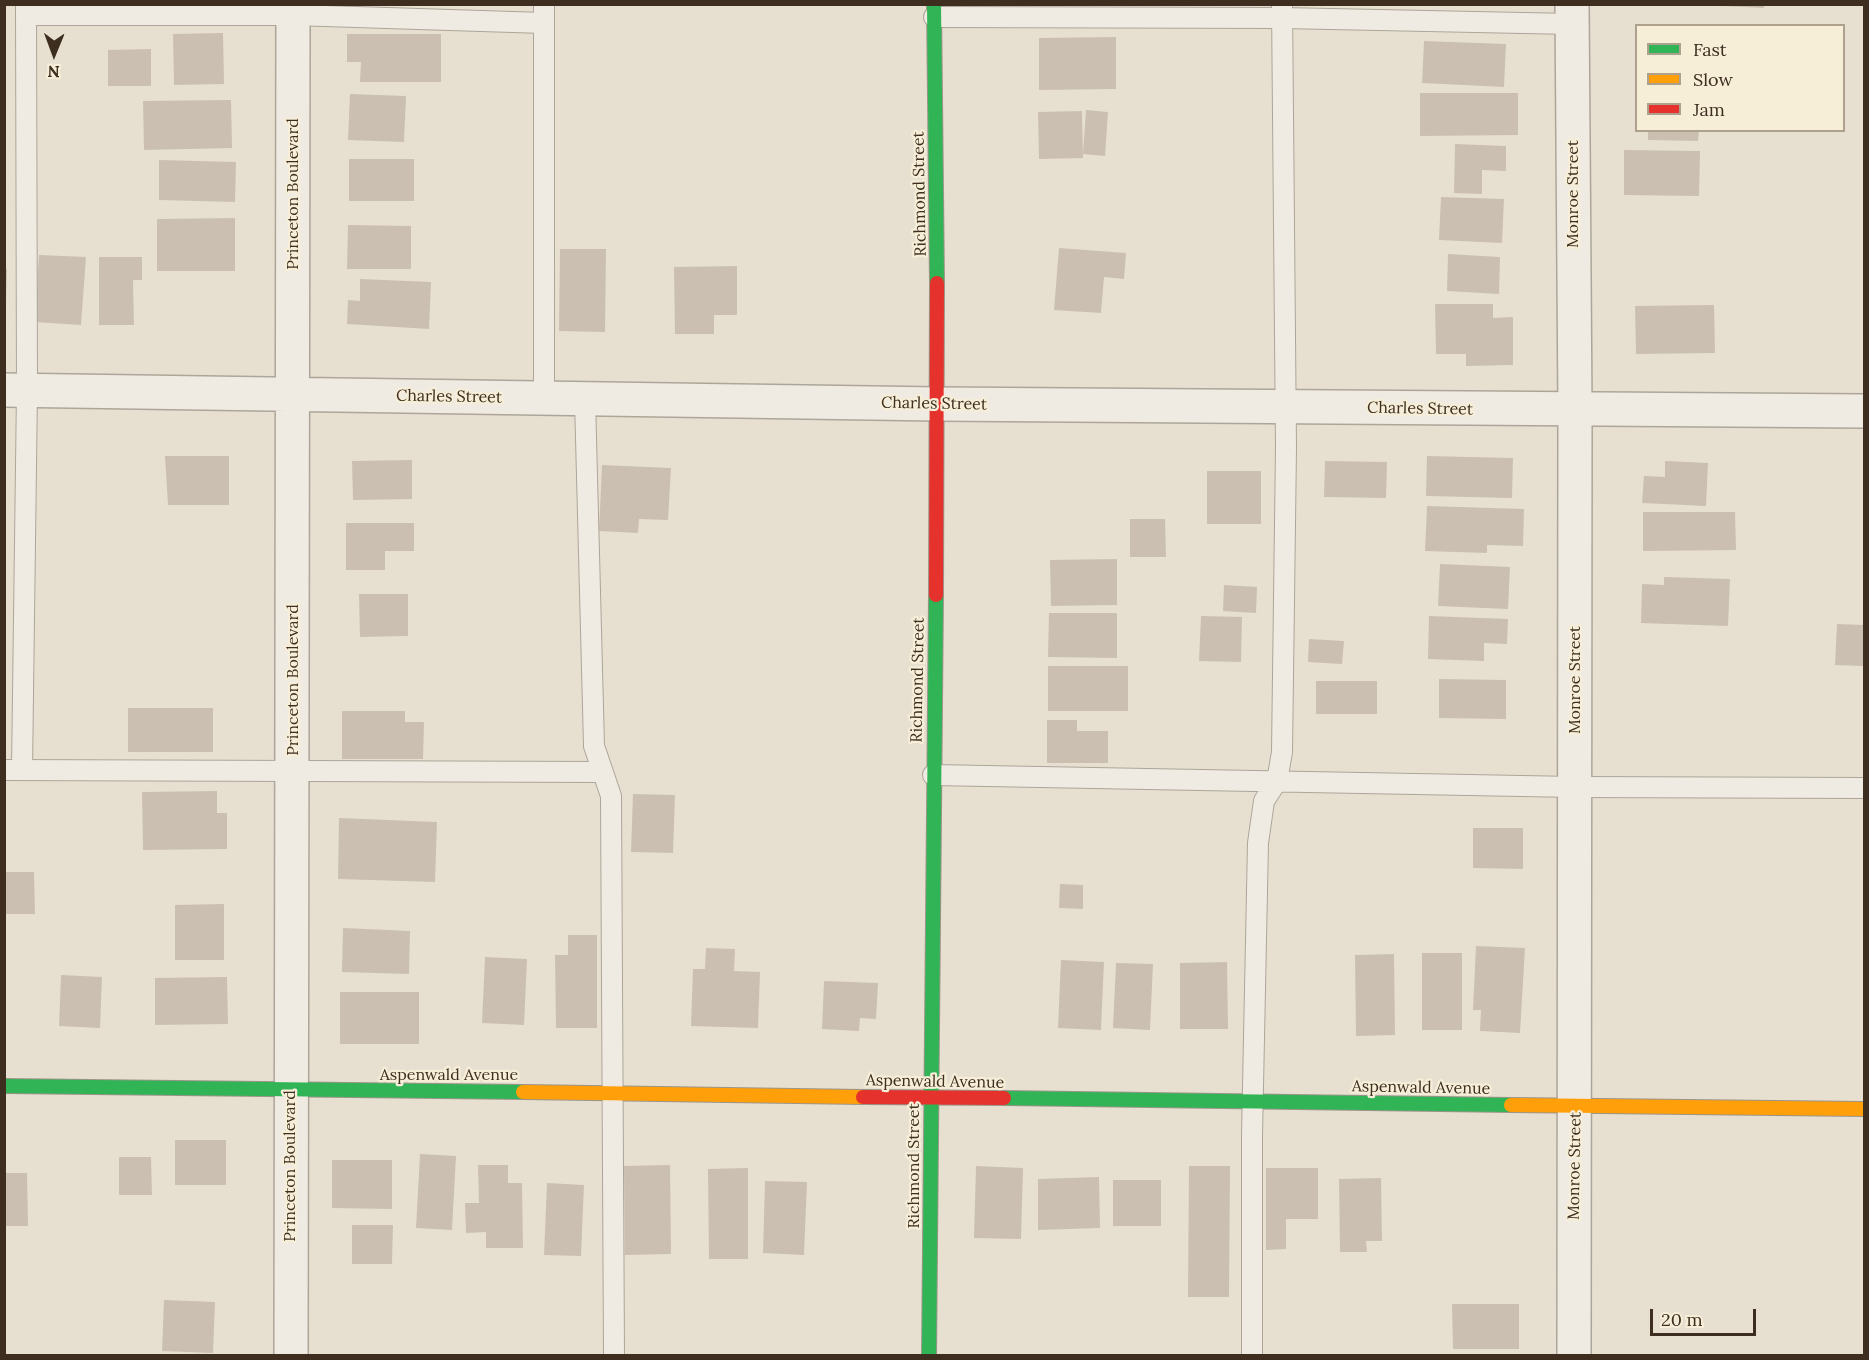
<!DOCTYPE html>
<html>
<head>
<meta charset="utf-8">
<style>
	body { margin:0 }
	#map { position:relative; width:1869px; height:1360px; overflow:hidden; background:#e7e0d1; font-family:Lora,serif }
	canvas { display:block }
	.frame { position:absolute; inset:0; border:6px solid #3d2e20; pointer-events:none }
	.legend { position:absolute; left:1635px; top:24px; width:210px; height:108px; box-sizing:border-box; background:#f7eed8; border:2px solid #ada18e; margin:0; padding:8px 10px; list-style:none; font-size:18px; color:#3d2e20 }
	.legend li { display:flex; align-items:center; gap:12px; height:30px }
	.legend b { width:30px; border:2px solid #ada18e }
	.north { position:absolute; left:24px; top:24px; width:60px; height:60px; -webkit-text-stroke:4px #f7eed8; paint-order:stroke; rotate:181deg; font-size:16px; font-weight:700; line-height:24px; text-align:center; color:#3d2e20 }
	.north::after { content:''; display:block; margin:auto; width:21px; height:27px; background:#3d2e20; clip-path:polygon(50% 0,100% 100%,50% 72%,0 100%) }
	.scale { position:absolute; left:1650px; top:1309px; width:106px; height:27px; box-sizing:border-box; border:3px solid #3d2e20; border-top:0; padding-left:8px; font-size:18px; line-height:21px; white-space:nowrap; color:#3d2e20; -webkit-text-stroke:4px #f7eed8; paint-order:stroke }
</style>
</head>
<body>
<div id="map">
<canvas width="1869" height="1360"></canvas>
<div class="frame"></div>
<ul class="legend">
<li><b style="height:8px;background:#30b455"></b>Fast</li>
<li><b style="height:8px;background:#ff9f0a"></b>Slow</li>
<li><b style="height:8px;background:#e5322d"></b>Jam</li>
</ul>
<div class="north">N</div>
<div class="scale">20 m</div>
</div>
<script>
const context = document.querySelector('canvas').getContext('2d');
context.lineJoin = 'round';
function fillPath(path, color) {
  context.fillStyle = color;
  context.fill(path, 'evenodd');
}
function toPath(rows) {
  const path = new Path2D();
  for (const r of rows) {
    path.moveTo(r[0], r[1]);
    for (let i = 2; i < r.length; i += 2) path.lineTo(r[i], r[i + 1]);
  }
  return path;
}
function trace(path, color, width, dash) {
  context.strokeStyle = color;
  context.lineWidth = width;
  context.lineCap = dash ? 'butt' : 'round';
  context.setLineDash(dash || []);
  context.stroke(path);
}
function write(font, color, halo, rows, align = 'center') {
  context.font = font + ' Lora,serif';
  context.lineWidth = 4.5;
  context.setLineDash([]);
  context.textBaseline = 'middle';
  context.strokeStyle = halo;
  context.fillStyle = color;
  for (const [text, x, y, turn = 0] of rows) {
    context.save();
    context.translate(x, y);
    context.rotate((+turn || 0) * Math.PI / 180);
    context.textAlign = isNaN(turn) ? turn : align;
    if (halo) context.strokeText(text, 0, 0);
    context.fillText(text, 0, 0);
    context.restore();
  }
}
const building = toPath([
	[1723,4,1764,4,1764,8,1723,6],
	[223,33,224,84,174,85,173,34],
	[347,34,441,34,441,82,360,82,361,62,347,62],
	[1116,37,1116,89,1039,90,1039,38],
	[1424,41,1506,44,1504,87,1422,83],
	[151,49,151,86,108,86,108,50],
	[1420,93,1518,93,1518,135,1420,136],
	[350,94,406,96,404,142,348,140],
	[231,100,232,148,144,150,143,101],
	[1086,110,1108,112,1105,156,1083,154],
	[1082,111,1083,158,1039,159,1038,112],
	[1648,130,1699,130,1698,141,1648,140],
	[1455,144,1506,146,1506,171,1482,170,1482,194,1454,193],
	[1624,150,1700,151,1699,196,1624,195],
	[349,159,414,159,414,201,349,201],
	[159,160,236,162,235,202,159,200],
	[1441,197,1504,199,1502,243,1439,240],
	[235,218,235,271,157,271,157,219],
	[348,225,411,226,411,269,347,269],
	[1059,248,1126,253,1124,279,1104,277,1101,313,1054,310],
	[560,249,606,249,605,332,559,331],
	[1448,254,1500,257,1499,294,1447,291],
	[39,255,86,257,81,325,35,322],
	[99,257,142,257,142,280,133,280,134,325,99,325],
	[737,266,737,315,714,315,714,334,675,334,674,267],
	[4,268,7,269,6,302,4,302],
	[360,279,431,282,429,329,347,324,348,300,360,301],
	[1435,304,1493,304,1493,318,1513,317,1513,365,1466,366,1466,354,1436,354],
	[1714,305,1715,353,1636,354,1635,306],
	[165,456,229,456,229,505,168,505],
	[1427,456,1513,458,1512,498,1426,496],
	[412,460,412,499,353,500,352,461],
	[1325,461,1387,462,1386,498,1324,497],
	[1665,461,1708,463,1706,506,1642,503,1644,476,1665,477],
	[602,465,671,468,668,520,639,519,638,533,599,531],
	[1207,471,1261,471,1261,524,1207,524],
	[1427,506,1524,509,1523,546,1487,545,1487,553,1425,551],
	[1643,512,1735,512,1736,550,1643,551],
	[1130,519,1165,519,1166,557,1130,557],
	[346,523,414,523,414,551,385,551,385,570,346,570],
	[1117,559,1117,605,1051,606,1050,560],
	[1440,564,1510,567,1508,609,1438,606],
	[1664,577,1730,579,1728,626,1641,623,1642,584,1664,585],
	[1224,585,1257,587,1256,613,1223,611],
	[359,594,408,594,408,636,360,637],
	[1049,613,1117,613,1117,658,1048,657],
	[1201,616,1242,617,1241,662,1199,661],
	[1429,616,1508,619,1507,644,1484,643,1484,661,1428,659],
	[1837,624,1864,625,1864,666,1835,665],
	[1309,639,1344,641,1342,664,1308,662],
	[1048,666,1128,666,1128,711,1048,711],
	[1439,679,1506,680,1506,719,1439,718],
	[1316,681,1377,681,1377,714,1316,714],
	[128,708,213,708,213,752,128,752],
	[342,711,405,711,405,722,424,722,423,759,342,759],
	[1047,720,1077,720,1077,731,1108,731,1108,763,1047,763],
	[217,791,217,813,227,813,227,849,143,850,142,792],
	[633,794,675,795,673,853,631,852],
	[339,818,437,822,435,882,338,879],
	[1473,828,1523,828,1523,869,1473,868],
	[4,872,34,872,35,914,4,914],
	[1060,884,1083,885,1083,909,1059,908],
	[224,904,224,960,175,960,175,905],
	[343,928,410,931,409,974,342,972],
	[568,935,597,935,597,1028,556,1028,555,955,568,955],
	[1476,946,1525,948,1520,1033,1480,1031,1481,1010,1473,1010],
	[706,948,735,949,734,971,760,972,758,1028,691,1026,693,969,705,969],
	[1422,953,1462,953,1462,1030,1422,1030],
	[1394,954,1395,1035,1356,1036,1355,955],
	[485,957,527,959,524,1025,482,1023],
	[1061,960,1104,962,1101,1030,1058,1028],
	[1227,962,1228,1029,1180,1029,1180,963],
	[1116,963,1153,964,1150,1030,1113,1028],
	[61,975,102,977,100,1028,59,1026],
	[227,977,228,1024,155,1025,155,978],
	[824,981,878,983,876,1019,860,1018,859,1031,822,1029],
	[340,992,419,992,419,1044,340,1044],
	[175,1140,226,1140,226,1185,175,1185],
	[420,1154,456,1156,452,1230,416,1228],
	[119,1157,151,1157,152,1195,119,1195],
	[332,1160,392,1160,392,1209,332,1208],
	[478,1165,508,1165,508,1183,522,1183,523,1248,486,1248,486,1232,466,1233,465,1203,479,1203],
	[670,1165,671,1254,625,1255,624,1166],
	[976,1166,1023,1168,1021,1239,974,1238],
	[1189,1166,1230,1166,1229,1297,1188,1297],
	[748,1168,748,1259,709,1259,708,1169],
	[1266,1168,1318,1168,1318,1219,1286,1219,1286,1249,1266,1250],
	[4,1173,27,1173,28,1226,4,1226],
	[1099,1177,1100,1228,1038,1230,1038,1179],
	[1381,1178,1382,1241,1366,1241,1367,1252,1340,1252,1339,1179],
	[1113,1180,1161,1180,1161,1226,1113,1226],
	[765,1181,807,1182,804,1255,763,1253],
	[547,1183,584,1185,581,1256,544,1255],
	[352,1225,393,1225,392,1264,352,1264],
	[164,1300,215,1302,213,1353,162,1351],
	[1452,1304,1519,1304,1519,1349,1453,1349]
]);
const lane = toPath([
	[26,15,293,15,544,23],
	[934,17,1282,18,1572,24],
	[544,399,544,4],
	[585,399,594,746,611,796,614,1356],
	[4,770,601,772],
	[22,770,27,390,26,4],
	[933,775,1575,787,1864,788],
	[1252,1356,1252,1135,1258,843,1264,801,1277,781,1282,752,1286,447,1282,4]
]);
const street = toPath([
	[1572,4,1575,411,1574,1356],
	[4,390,938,404,1864,411],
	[291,1356,293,4]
]);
const fast = toPath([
	[934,4,937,283],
	[4,1086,523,1092],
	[1004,1098,1511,1105],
	[929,1356,936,595]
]);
const slow = toPath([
	[523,1092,863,1097],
	[1511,1105,1864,1109]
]);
const jam = toPath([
	[936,595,937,283],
	[863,1097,1004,1098]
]);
const streetNames = [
	["Princeton Boulevard",293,194,-90],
	["Richmond Street",920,194,-91],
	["Monroe Street",1573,194,-90],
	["Charles Street",449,397,1],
	["Charles Street",934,404,1],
	["Charles Street",1420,409,1],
	["Princeton Boulevard",293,680,-90],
	["Richmond Street",918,680,-89],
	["Monroe Street",1575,680,-90],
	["Aspenwald Avenue",449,1075],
	["Aspenwald Avenue",935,1082,1],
	["Aspenwald Avenue",1421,1088,1],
	["Princeton Boulevard",290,1166,-90],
	["Richmond Street",914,1166,-90],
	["Monroe Street",1575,1166,-89]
];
fillPath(building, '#cbbfb2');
trace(lane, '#ada599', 22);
trace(street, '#ada599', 36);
trace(fast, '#9c958a', 16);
trace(slow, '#9c958a', 16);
trace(jam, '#9c958a', 16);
trace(lane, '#efebe3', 20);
trace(street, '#efebe3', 33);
trace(fast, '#30b455', 14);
trace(slow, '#ff9f0a', 14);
trace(jam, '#e5322d', 14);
write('16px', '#3d2e20', '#f7eed8', streetNames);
</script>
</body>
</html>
